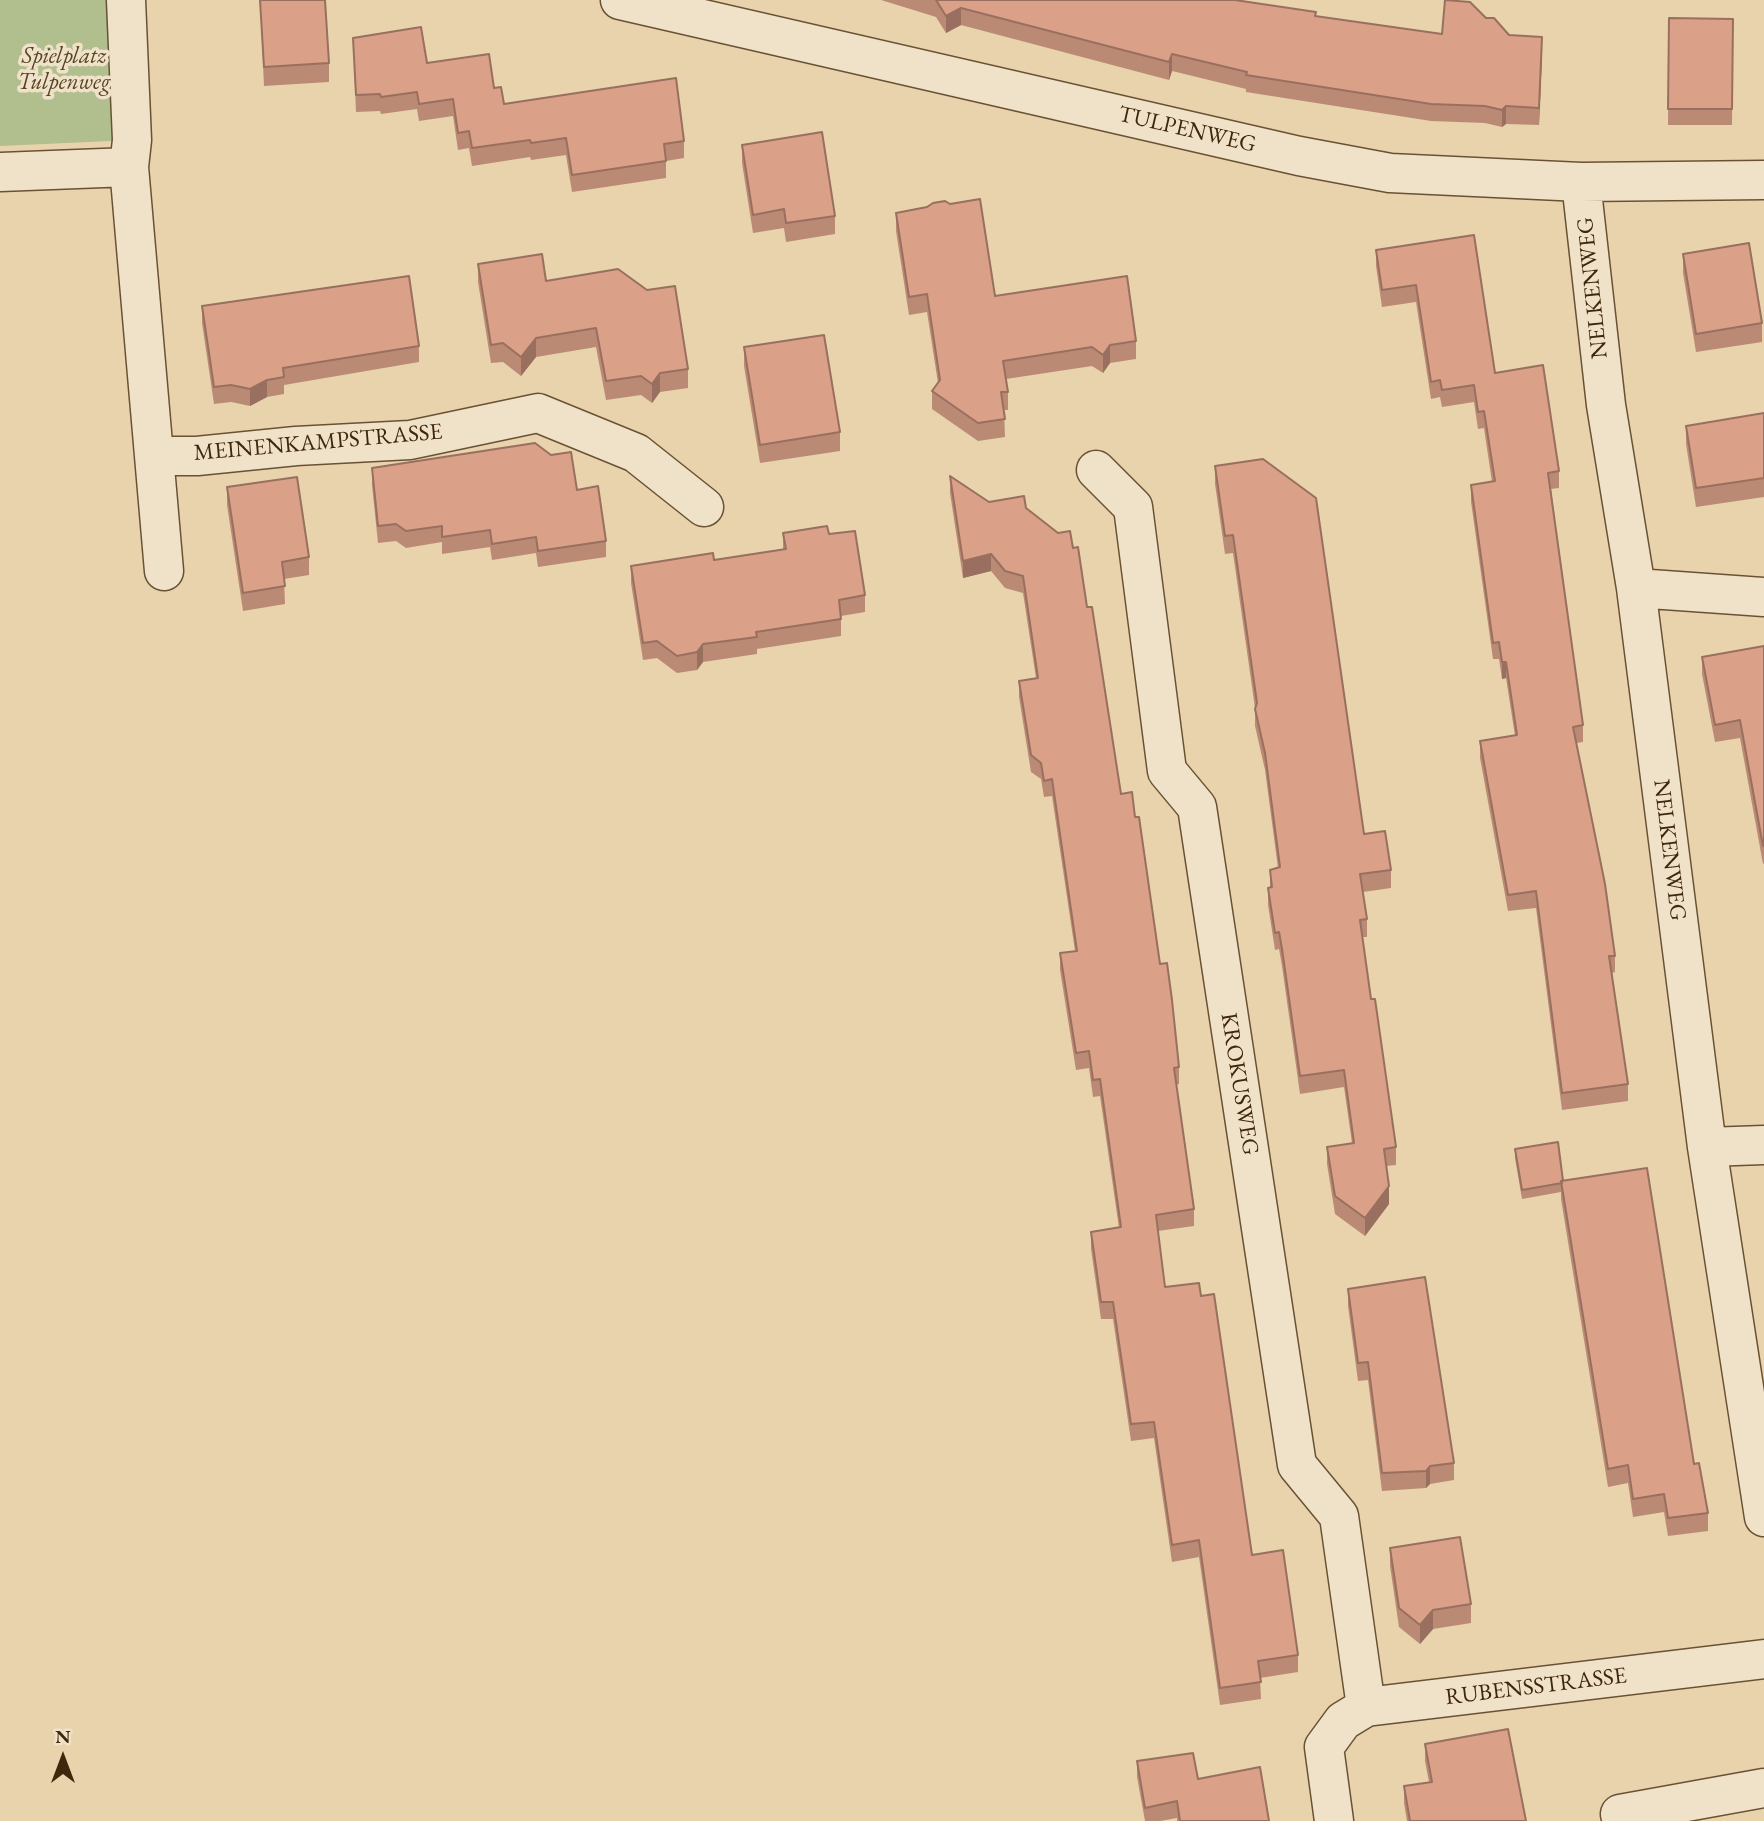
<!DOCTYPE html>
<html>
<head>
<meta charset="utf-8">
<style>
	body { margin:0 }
	#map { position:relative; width:1764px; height:1821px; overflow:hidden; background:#e8d3ac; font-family:"EB Garamond",serif }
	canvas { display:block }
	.north { position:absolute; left:28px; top:1723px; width:70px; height:70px; -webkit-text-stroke:5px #f0e2c9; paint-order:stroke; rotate:0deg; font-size:19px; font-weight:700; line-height:28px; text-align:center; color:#3f270b }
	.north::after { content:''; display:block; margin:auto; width:24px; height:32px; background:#3f270b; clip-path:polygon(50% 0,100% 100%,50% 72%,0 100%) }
</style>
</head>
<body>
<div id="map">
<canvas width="1764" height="1821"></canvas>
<div class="north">N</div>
</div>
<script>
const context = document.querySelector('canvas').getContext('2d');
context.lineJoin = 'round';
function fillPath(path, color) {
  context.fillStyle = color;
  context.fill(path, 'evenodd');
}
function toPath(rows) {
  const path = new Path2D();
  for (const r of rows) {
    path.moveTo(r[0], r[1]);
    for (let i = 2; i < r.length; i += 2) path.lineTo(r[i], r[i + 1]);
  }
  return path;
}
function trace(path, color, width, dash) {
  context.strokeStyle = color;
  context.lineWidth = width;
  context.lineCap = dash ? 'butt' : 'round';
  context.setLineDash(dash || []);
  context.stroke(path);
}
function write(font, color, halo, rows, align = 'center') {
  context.font = font + ' "EB Garamond",serif';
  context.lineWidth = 7;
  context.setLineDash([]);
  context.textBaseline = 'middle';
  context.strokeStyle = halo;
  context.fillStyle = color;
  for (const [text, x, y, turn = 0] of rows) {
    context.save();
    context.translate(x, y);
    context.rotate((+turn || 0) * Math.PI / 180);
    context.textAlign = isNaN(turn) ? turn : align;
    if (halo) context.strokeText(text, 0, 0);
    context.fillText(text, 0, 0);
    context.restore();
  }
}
const green = toPath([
	[0,0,126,0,132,140,0,146]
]);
const minor = toPath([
	[126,0,132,140,129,167,164,571],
	[620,0,1299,156,1390,173,1581,182,1764,180],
	[0,172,129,167],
	[1581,182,1606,405,1636,588,1707,1147,1764,1517],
	[156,456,197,456,296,446,410,440,538,413,636,453,704,507],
	[1096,470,1133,507,1167,771,1197,807,1297,1465,1339,1516,1366,1707],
	[1636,588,1764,597],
	[1707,1147,1764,1145],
	[1334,1821,1324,1747,1343,1721,1366,1707,1764,1659],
	[1622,1821,1620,1814,1764,1788]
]);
const wall = toPath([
	[260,0,325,0,329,63,329,82,264,86],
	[881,0,1235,0,1316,16,1442,34,1486,18,1509,35,1542,54,1539,125,1506,124,1502,127,1485,123,1431,121,1246,92,1246,89,1172,71,1169,80,961,25,946,33,936,17],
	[1669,18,1733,19,1732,125,1668,125],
	[353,38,494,88,504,104,684,141,684,158,666,161,666,178,572,192,566,155,531,160,530,157,472,166,469,148,458,150,453,116,419,121,417,109,381,114,380,111,356,112],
	[742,145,835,216,835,234,786,242,784,228,753,233,742,163],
	[896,213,995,296,1136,341,1136,359,1110,363,1103,373,1092,366,1006,379,1008,392,1008,410,1004,410,1005,437,978,441,932,409,932,391,938,383,927,312,909,315,896,231],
	[1474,235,1495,373,1559,471,1559,488,1551,489,1583,725,1583,742,1576,743,1615,956,1615,972,1612,973,1628,1084,1628,1101,1562,1110,1536,908,1508,911,1480,758,1480,741,1515,736,1506,678,1502,679,1499,659,1493,659,1471,502,1471,485,1492,482,1484,428,1478,429,1474,402,1442,407,1440,397,1431,399,1416,302,1382,307,1376,266,1376,250],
	[1683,254,1762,323,1762,342,1696,352,1683,273],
	[478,264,546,281,688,369,688,388,660,392,652,403,641,395,606,400,596,347,536,357,521,376,503,362,491,363,478,282],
	[202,306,419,346,419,362,284,385,284,394,267,397,250,406,231,402,214,404,202,323],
	[744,347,840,432,840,451,760,463,744,366],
	[1764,413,1764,497,1696,507,1686,444,1686,426],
	[1215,466,1364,834,1391,870,1391,888,1363,892,1367,919,1367,937,1362,937,1371,999,1396,1147,1396,1165,1386,1166,1389,1204,1365,1236,1335,1214,1327,1164,1327,1147,1352,1143,1344,1087,1300,1094,1282,966,1279,949,1275,950,1268,905,1268,888,1270,887,1270,870,1278,868,1265,770,1255,726,1255,708,1233,553,1225,554,1215,484],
	[372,468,606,541,606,557,538,567,536,553,492,560,490,547,442,554,442,542,406,548,396,541,378,543,372,485],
	[950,476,989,502,1026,508,1073,548,1087,607,1121,794,1135,817,1160,964,1179,1067,1179,1084,1176,1085,1194,1209,1194,1226,1158,1231,1165,1287,1201,1296,1252,1555,1298,1655,1298,1672,1260,1678,1261,1699,1220,1705,1199,1557,1172,1562,1154,1438,1131,1441,1113,1319,1101,1319,1091,1249,1091,1232,1119,1228,1100,1096,1093,1097,1089,1068,1076,1070,1060,970,1060,953,1075,951,1052,796,1044,797,1041,779,1031,772,1019,697,1019,681,1036,678,1023,593,1005,588,991,571,963,578,950,493],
	[227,487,309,557,309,575,284,579,285,604,243,611,227,505],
	[783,533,829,534,865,595,865,612,841,616,841,636,757,649,757,654,703,662,697,670,677,673,657,658,643,660,631,583,631,566,714,560,783,549],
	[1764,646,1764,863,1763,864,1740,738,1715,742,1702,674,1702,657],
	[1515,1149,1563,1181,1694,1464,1708,1513,1708,1531,1668,1536,1664,1512,1633,1517,1628,1483,1608,1487,1561,1199,1561,1192,1522,1199,1515,1158],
	[1348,1289,1454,1463,1454,1480,1430,1484,1426,1488,1382,1491,1368,1380,1358,1381,1348,1306],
	[1390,1548,1471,1604,1471,1623,1433,1629,1420,1644,1399,1627,1390,1566],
	[1425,1744,1526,1821,1407,1821,1404,1803,1404,1786,1429,1782,1425,1761],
	[1137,1761,1198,1779,1269,1821,1177,1821,1177,1818,1160,1821,1145,1821,1137,1777]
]);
const shadedWall = toPath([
	[961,8,961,25,946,33,946,16],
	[1542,37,1542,54,1539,125,1539,108],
	[1172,54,1172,71,1169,80,1169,62],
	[1506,106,1506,124,1502,127,1502,110],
	[536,338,536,357,521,376,521,357],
	[1110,345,1110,363,1103,373,1103,355],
	[660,373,660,392,652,403,652,384],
	[267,380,267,397,250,406,250,389],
	[991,554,991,571,963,578,963,561],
	[703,644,703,662,697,670,697,652],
	[1502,662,1506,662,1506,678,1502,679],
	[1389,1186,1389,1204,1365,1236,1365,1218],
	[1430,1466,1430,1484,1426,1488,1426,1471],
	[1433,1610,1433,1629,1420,1644,1420,1625]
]);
const building = toPath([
	[260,0,325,0,329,63,264,67,260,0],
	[936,0,1235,0,1316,12,1315,16,1442,34,1445,0,1470,2,1486,18,1494,18,1509,35,1542,37,1539,108,1506,106,1502,110,1485,106,1431,104,1246,75,1247,72,1172,54,1169,62,961,8,946,16,936,0],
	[1669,18,1733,19,1732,109,1668,109,1669,18],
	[421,27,427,63,489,54,494,88,501,87,504,104,676,78,684,141,664,144,666,161,572,175,566,138,531,143,530,140,472,148,469,131,458,133,453,99,419,104,417,92,381,97,380,94,356,95,353,38,421,27],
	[822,132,835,216,786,223,784,209,753,215,742,145,822,132],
	[980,199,995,296,1127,276,1136,341,1110,345,1103,355,1092,347,1003,361,1008,392,1001,392,1005,419,978,423,932,391,940,380,927,294,909,297,896,213,927,207,933,203,945,201,950,204,980,199],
	[1474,235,1495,373,1543,365,1559,471,1548,473,1583,725,1573,727,1605,884,1615,956,1609,956,1628,1084,1562,1093,1536,891,1508,895,1480,741,1517,735,1506,662,1502,662,1499,642,1493,643,1471,485,1495,481,1484,411,1478,412,1474,385,1442,390,1440,380,1431,382,1416,285,1382,290,1376,250,1474,235],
	[1749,243,1762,323,1696,334,1683,254,1749,243],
	[542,254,546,281,618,269,647,290,675,286,688,369,660,373,652,384,641,376,606,381,596,328,536,338,521,357,503,343,491,345,478,264,542,254],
	[409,276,419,346,283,368,284,377,267,380,250,389,231,385,214,387,202,306,409,276],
	[824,335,840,432,760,445,744,347,824,335],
	[1764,413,1764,478,1696,488,1686,426,1764,413],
	[535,443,551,455,571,452,577,490,598,486,606,541,538,551,536,537,492,544,490,530,442,537,442,526,406,531,396,524,378,526,372,468,535,443],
	[1263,459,1316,498,1364,834,1385,831,1391,870,1360,874,1367,919,1360,920,1371,999,1375,999,1396,1147,1384,1149,1389,1186,1365,1218,1335,1196,1327,1147,1354,1143,1344,1070,1300,1076,1282,949,1279,932,1275,933,1268,888,1272,887,1270,870,1280,867,1265,753,1255,709,1257,703,1233,535,1225,536,1215,466,1263,459],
	[950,476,989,502,1024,496,1026,508,1058,533,1070,531,1073,548,1078,547,1087,607,1092,607,1121,794,1132,792,1135,817,1139,817,1160,964,1167,963,1172,1000,1179,1067,1174,1068,1194,1209,1156,1215,1165,1287,1199,1283,1201,1296,1214,1294,1252,1555,1283,1550,1298,1655,1258,1661,1261,1682,1220,1688,1199,1540,1172,1545,1154,1422,1131,1424,1113,1302,1101,1302,1091,1232,1121,1227,1100,1079,1093,1080,1089,1051,1076,1053,1060,953,1077,951,1052,779,1044,781,1041,763,1031,755,1019,681,1038,678,1023,576,1005,571,991,554,963,561,950,476],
	[297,477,309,557,282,562,285,586,243,593,227,487,297,477],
	[827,526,829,534,855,531,865,595,839,600,841,619,756,632,757,637,703,644,697,652,677,656,657,641,643,643,631,566,713,553,714,560,786,549,783,533,827,526],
	[1764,646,1764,846,1763,846,1740,720,1715,725,1702,657,1764,646],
	[1558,1142,1563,1181,1561,1181,1562,1183,1522,1190,1515,1149,1558,1142],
	[1647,1168,1694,1464,1699,1463,1708,1513,1668,1518,1664,1494,1633,1499,1628,1465,1608,1469,1561,1181,1647,1168],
	[1425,1277,1454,1463,1430,1466,1426,1471,1382,1473,1368,1362,1358,1363,1348,1289,1425,1277],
	[1460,1537,1471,1604,1433,1610,1420,1625,1399,1608,1390,1548,1460,1537],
	[1508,1729,1526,1821,1410,1821,1404,1786,1432,1782,1425,1744,1508,1729],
	[1193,1753,1198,1779,1260,1767,1269,1821,1180,1821,1177,1801,1145,1808,1137,1761,1193,1753]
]);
const parkNames = [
	["Spielplatz",64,57],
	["Tulpenweg",64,83]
];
const streetNames = [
	["TULPENWEG",1187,130,13],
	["NELKENWEG",1593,288,-96],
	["MEINENKAMPSTRASSE",318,443,-5],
	["NELKENWEG",1669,850,83],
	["KROKUSWEG",1239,1084,81],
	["RUBENSSTRASSE",1536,1687,-7]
];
fillPath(green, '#b1be8d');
trace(minor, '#695233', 41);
trace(minor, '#f0e2c9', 38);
fillPath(wall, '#bb8a75');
fillPath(shadedWall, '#99705f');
fillPath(building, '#daa088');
trace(building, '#99705f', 2);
write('italic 23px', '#564525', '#f0e2c9', parkNames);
write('23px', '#3f270b', '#f0e2c9', streetNames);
</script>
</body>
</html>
